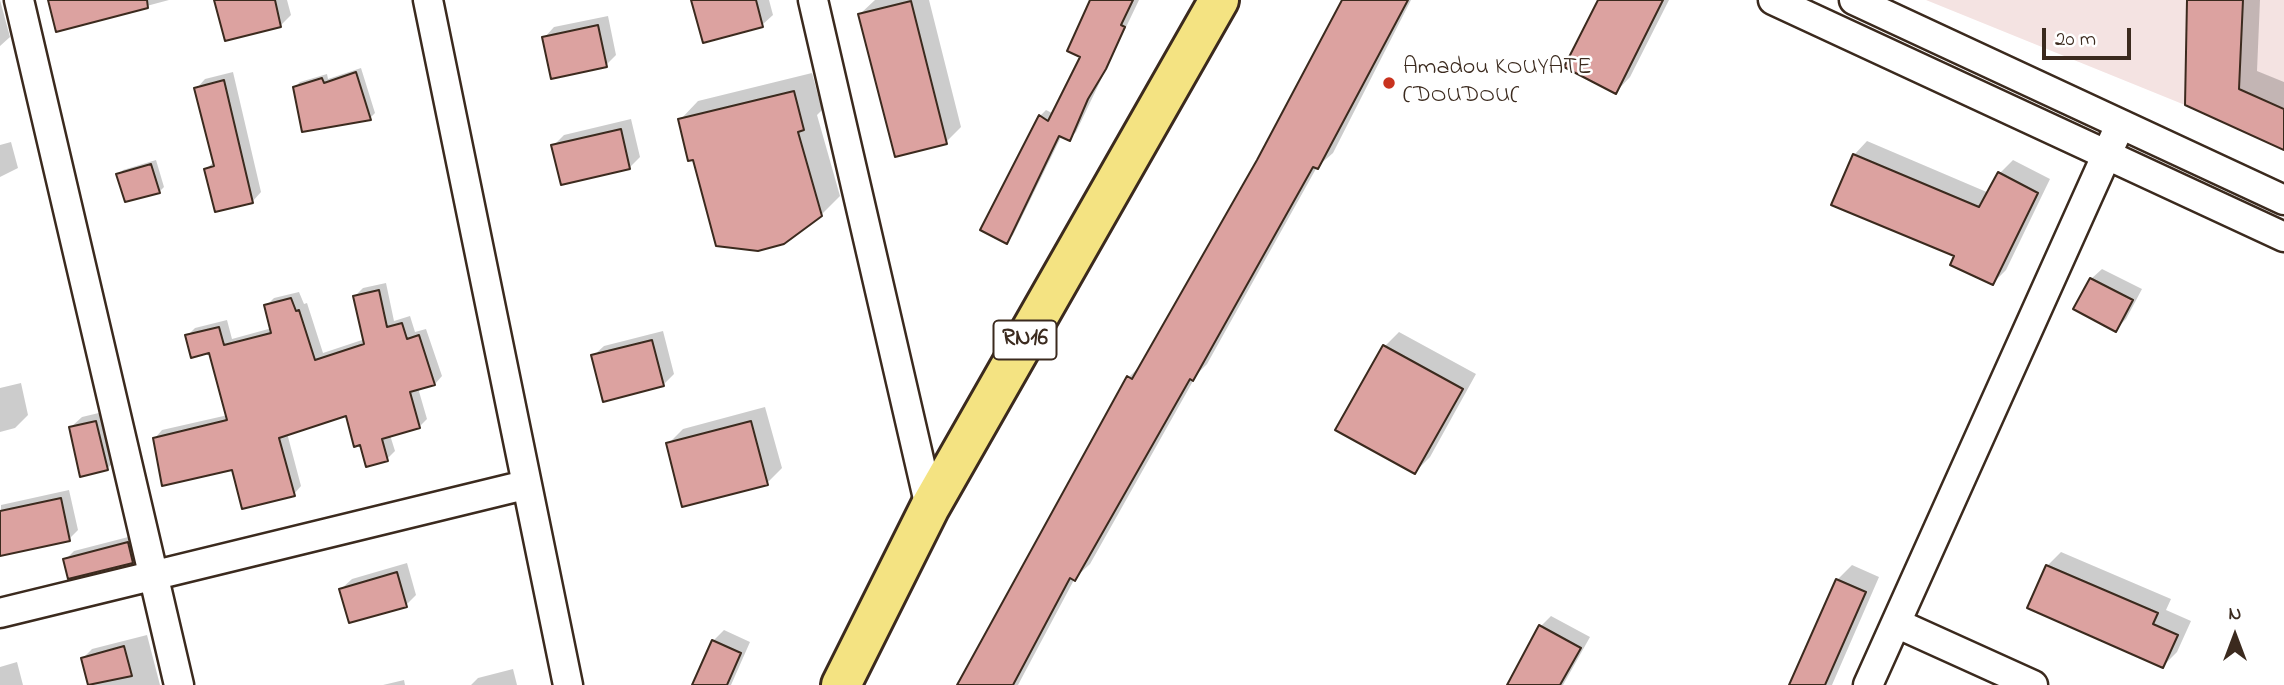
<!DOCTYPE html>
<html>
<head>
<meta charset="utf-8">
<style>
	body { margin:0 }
	#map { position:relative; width:2284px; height:685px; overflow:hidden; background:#fff; font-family:"Indie Flower",sans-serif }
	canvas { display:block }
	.north { position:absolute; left:2200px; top:601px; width:70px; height:70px; -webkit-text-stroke:5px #fff; paint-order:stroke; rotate:0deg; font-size:19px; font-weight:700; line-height:28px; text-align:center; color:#3b2a1e }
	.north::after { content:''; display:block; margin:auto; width:24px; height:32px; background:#3b2a1e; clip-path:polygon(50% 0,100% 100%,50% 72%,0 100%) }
	.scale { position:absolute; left:2042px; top:28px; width:89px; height:32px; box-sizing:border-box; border:4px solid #3b2a1e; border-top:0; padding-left:9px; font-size:21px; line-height:24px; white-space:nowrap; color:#3b2a1e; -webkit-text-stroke:5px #fff; paint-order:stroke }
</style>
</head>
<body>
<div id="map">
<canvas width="2284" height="685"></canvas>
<div class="north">N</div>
<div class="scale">20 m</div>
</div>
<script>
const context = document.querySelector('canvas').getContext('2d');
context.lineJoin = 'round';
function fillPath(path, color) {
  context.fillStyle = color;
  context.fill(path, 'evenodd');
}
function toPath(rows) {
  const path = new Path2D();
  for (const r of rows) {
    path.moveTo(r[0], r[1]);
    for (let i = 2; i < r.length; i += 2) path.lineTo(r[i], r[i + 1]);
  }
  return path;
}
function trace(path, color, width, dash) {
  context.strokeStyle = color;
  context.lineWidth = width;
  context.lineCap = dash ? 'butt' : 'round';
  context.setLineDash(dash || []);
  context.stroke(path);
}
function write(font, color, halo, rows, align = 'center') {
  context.font = font + ' "Indie Flower",sans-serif';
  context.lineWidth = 5;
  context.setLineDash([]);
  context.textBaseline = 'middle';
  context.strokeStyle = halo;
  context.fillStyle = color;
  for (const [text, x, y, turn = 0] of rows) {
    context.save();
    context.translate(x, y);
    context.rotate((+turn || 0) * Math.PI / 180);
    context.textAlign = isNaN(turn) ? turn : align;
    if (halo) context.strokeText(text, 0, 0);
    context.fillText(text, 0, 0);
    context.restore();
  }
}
const built = toPath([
	[1926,0,2284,0,2284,150,2185,105]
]);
const shadow = toPath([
	[0,0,10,37,0,46],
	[54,0,169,0,57,30],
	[240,0,287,0,291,15,281,25],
	[693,0,769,0,773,15,762,25],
	[875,0,929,0,961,127,946,142,860,14],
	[1098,0,1139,0,1076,132,1070,138,1062,135,1013,235,1007,241,1040,116,1046,110,1054,114,1082,56],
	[1343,0,1411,0,1333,153,1317,167,1207,364,1197,374,1090,564,1075,578,1018,685,959,685,1129,377,1144,362,1258,161],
	[1600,0,1669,0,1630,77,1616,92],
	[2189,0,2260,0,2257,71,2284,82,2284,148,2186,104],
	[608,16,616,55,606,65,544,38,554,27],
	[361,68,375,113,370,118,295,87,300,82,327,74,328,79],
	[233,72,261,192,252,202,206,169,215,161,196,89,205,79],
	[812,73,822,110,817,115,840,196,821,215,695,158,680,120,698,101],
	[631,119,640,157,629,168,553,146,564,135],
	[1867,141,1989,193,1999,174,2013,160,2050,179,2006,270,1993,283,1956,255,1854,155],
	[11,142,18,168,0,177,0,145],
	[156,160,164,187,159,192,118,175,123,170],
	[2102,269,2142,289,2126,319,2116,329,2091,279],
	[386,283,394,321,410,316,415,332,426,329,442,376,435,384,418,388,427,419,419,427,390,435,395,451,387,459,361,443,347,414,287,433,301,486,294,494,155,438,162,430,228,415,210,351,187,336,195,328,227,320,232,339,272,328,266,306,274,298,299,292,304,304,307,303,323,353,365,339,355,296,363,288],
	[663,331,674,374,663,385,593,356,604,346],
	[1399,332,1476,374,1430,457,1415,472,1384,347],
	[21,383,28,415,15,428,0,432,0,388],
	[765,407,782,468,767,483,668,444,683,429],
	[107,411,117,458,107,469,71,427,82,417],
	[69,490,78,530,69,539,0,548,1,505],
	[136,535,141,553,132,562,65,560,74,551],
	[2061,552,2171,599,2166,610,2191,621,2177,652,2163,666,2047,566],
	[407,563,416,595,406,605,341,589,352,579],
	[1852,565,1879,577,1832,685,1791,685,1837,580],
	[1551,616,1590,637,1563,685,1509,685,1541,626],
	[724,630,750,642,731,685,694,685,713,641],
	[147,635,160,685,89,685,83,658,92,649],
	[17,662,23,685,0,685,0,667],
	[513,669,517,685,471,685,478,678],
	[404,680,405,685,383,685]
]);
const building = toPath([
	[48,0,147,0,148,8,56,32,48,0],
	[214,0,275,0,281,27,225,41,214,0],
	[691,0,756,0,763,27,703,43,691,0],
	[1090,0,1133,0,1121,25,1125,27,1106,69,1088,99,1070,141,1059,136,1007,244,980,230,1039,115,1048,121,1080,57,1067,51,1090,0],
	[1342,0,1408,0,1318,169,1313,167,1193,381,1190,379,1075,581,1070,578,1013,685,957,685,1127,376,1132,379,1257,160,1342,0],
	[1598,0,1663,0,1616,94,1564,67,1598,0],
	[2187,0,2243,0,2239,89,2284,109,2284,150,2185,105,2187,0],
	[911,1,947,144,895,157,858,14,911,1],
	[598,25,607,67,551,79,542,37,598,25],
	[356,72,371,120,302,132,293,87,322,78,324,83,356,72],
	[224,80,253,203,215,212,204,169,214,166,194,88,224,80],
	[794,91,804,130,798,132,822,216,784,244,758,251,716,246,693,160,688,161,678,119,794,91],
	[621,129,630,169,561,185,551,145,621,129],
	[1853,154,1979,207,1998,172,2038,193,1993,285,1950,265,1954,256,1831,205,1853,154],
	[151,164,160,193,125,202,116,174,151,164],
	[2090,278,2133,300,2116,332,2073,309,2090,278],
	[379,290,387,327,402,323,407,339,419,335,435,385,410,392,420,428,382,439,388,461,366,467,360,445,354,447,346,416,279,438,295,496,242,509,232,470,162,486,153,438,227,420,209,353,191,358,185,335,219,327,224,345,271,333,264,305,291,298,296,311,299,310,315,360,364,344,353,296,379,290],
	[652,340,664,386,603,402,591,355,652,340],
	[1383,345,1463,389,1415,474,1335,430,1383,345],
	[96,421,108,470,80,477,69,427,96,421],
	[751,421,768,485,682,507,666,443,751,421],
	[61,498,70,541,0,556,0,511,61,498],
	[128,542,133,563,68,579,63,559,128,542],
	[2046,565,2158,613,2153,624,2178,635,2163,668,2027,608,2046,565],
	[397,572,407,607,349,623,339,589,397,572],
	[1836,579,1866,592,1825,685,1789,685,1836,579],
	[1539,625,1581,648,1560,685,1507,685,1539,625],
	[712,640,741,653,727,685,692,685,712,640],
	[124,646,132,676,88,685,81,658,124,646]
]);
const street = toPath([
	[19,0,179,685],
	[428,0,568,685],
	[813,0,930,507],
	[1773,0,2284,237],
	[1854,0,2284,200],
	[0,613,525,485],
	[1896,623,2033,685],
	[1868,685,2120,125]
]);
const primary = toPath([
	[841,685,930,507,1219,0]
]);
const markers = [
	[1389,83,7,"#c8321e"]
];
const shields = [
	[1025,340,63]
];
const shieldNames = [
	["RN16",1025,340]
];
const poiNames = [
	["Amadou KOUYATE",1403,69],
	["(DOUDOU(",1403,97]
];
fillPath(built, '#f4e3e2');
fillPath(shadow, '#0003');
fillPath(building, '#dca2a0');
trace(building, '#3b2a1e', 2);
trace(street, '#3b2a1e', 33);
trace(primary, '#3b2a1e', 44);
trace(street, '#fff', 28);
trace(primary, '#f4e382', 38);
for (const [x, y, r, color] of markers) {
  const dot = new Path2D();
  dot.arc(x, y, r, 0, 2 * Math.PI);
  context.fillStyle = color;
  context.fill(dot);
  trace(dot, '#fff', 2.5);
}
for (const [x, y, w] of shields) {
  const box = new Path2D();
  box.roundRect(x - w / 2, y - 19.5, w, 39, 5);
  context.fillStyle = '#fff';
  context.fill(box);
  trace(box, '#3b2a1e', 2);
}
write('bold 23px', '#3b2a1e', null, shieldNames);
write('24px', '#3b2a1e', '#fff', poiNames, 'left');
</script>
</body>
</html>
